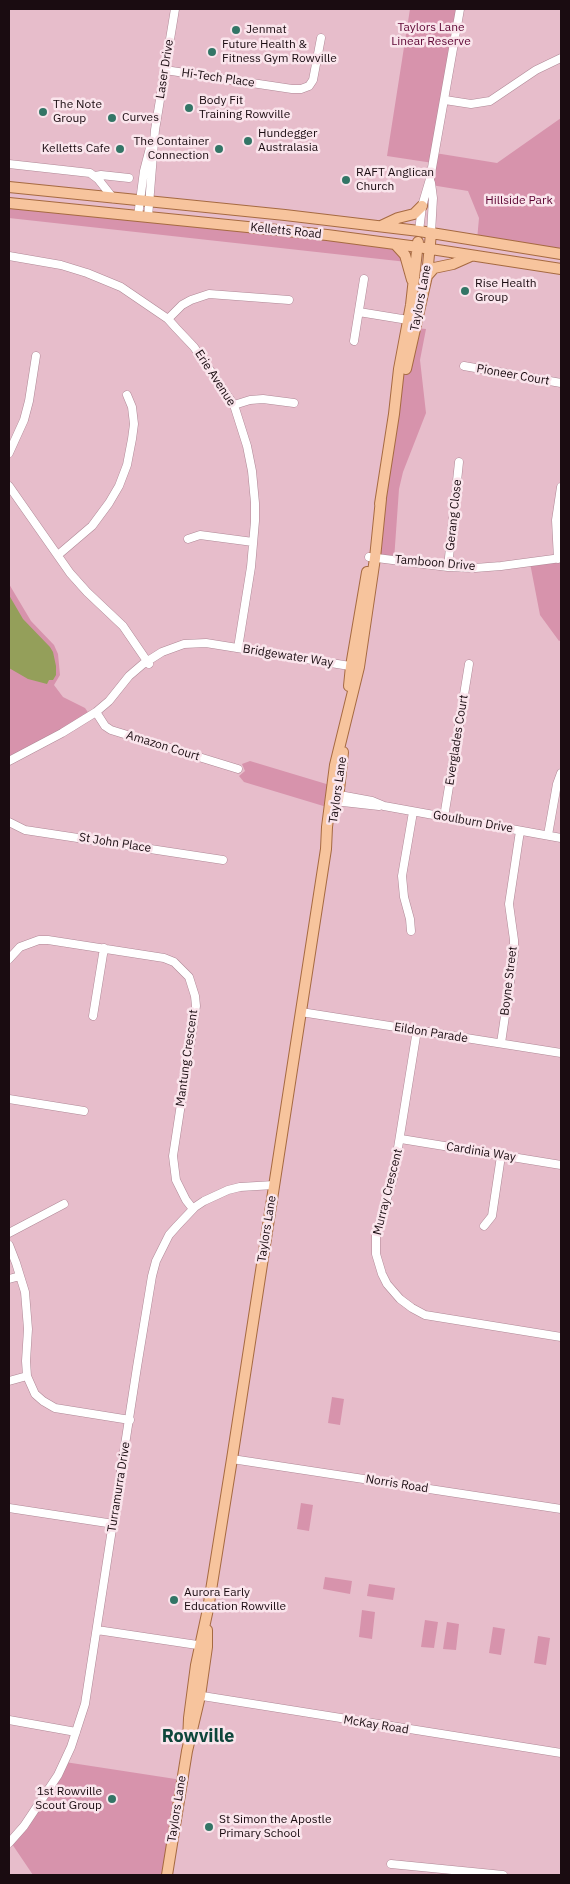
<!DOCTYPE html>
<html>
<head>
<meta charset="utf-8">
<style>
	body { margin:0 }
	#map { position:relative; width:570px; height:1884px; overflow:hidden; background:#e7bdcb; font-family:"IBM Plex Sans",sans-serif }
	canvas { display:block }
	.frame { position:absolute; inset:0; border:10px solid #1a0c11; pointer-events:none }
</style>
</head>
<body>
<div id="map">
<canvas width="570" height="1884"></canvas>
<div class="frame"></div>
</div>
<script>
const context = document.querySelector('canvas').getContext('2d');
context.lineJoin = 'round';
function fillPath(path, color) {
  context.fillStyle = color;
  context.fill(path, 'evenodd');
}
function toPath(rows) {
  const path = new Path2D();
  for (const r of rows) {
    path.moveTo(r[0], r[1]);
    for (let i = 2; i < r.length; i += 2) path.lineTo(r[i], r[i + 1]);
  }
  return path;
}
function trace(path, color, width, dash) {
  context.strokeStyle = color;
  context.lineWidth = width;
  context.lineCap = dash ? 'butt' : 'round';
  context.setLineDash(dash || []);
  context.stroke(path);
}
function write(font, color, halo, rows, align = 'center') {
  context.font = font + ' "IBM Plex Sans",sans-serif';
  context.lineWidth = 5;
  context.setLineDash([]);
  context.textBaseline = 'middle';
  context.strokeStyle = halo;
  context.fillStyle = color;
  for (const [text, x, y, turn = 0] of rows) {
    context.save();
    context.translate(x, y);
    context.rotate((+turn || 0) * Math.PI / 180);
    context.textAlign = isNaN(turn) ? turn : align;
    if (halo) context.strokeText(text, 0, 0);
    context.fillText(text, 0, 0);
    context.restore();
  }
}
const green = toPath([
	[410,9,460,9,435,153,497,163,561,118,561,254,477,240,479,218,468,191,431,185,433,163,387,156],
	[9,203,395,244,407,262,9,218],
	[416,328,426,329,420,360,426,413,403,472,399,489,394,560,375,558,394,414],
	[561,558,561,640,559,641,540,615,530,563],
	[9,584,31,621,54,645,58,654,60,675,54,685,63,697,85,708,90,715,11,760,9,756],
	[250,761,333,786,330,808,244,782,239,776,245,771,242,764],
	[332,1397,344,1399,340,1425,328,1423],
	[301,1503,313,1505,309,1531,297,1529],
	[325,1577,352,1581,350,1594,323,1589],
	[369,1584,395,1588,393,1600,367,1596],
	[362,1610,375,1612,372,1639,359,1637],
	[425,1620,438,1622,434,1648,421,1647],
	[447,1622,459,1624,456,1650,443,1649],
	[493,1627,505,1629,501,1655,489,1653],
	[538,1636,550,1638,546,1665,534,1663],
	[65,1762,182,1780,167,1875,33,1875,10,1841]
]);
const water = toPath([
	[9,595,23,619,50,647,53,652,56,666,56,675,53,680,49,680,47,684,28,679,9,668]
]);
const minor = toPath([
	[165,70,292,89,301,89,309,86,313,80,321,38],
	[445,100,471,104,490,101,536,70,561,58],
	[9,164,90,173,98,179,113,198],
	[95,176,101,175,129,178],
	[138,216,144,171,151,144],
	[148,217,155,130,175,9],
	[419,231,422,206,430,179,460,9],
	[431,233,433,198,431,183],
	[9,256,61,265,87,273,121,287,168,319,176,328,194,347,234,405,247,446,252,471,255,503,255,521,251,567,238,648],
	[359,312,408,320],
	[168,319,182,305,191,300,209,294,289,300],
	[354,341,364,279],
	[464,366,561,383],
	[234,405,250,400,263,399,294,403],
	[9,453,24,420,29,401,36,356],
	[9,486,70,573,87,592,123,626,149,664],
	[188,539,200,535,253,542],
	[58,555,92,526,109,503,119,486,127,465,132,439,134,424,132,407,127,395],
	[369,557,448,567,475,568,501,566,561,558],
	[558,559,556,520,561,487],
	[448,567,459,462],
	[96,712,105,726,111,730,238,769],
	[9,761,62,733,96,712,109,701,129,676,143,664,162,652,184,644,206,643,356,667],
	[334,794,372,801,384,806,561,838],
	[334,801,379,806],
	[444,817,469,664],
	[9,822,25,830,223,860],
	[548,835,557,784,561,773],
	[411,931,410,919,404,897,402,876,413,812],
	[9,959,20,947,39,940,48,940,164,958,174,962,189,977,195,996,196,1006,173,1156,176,1180,186,1200,193,1209],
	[301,1012,561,1053],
	[93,1016,104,948],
	[417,1030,393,1179,376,1234,376,1254,382,1274,387,1284,400,1299,412,1308,425,1315,561,1337],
	[501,1043,514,955,514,940,509,904,520,831],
	[9,1099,84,1111],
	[401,1139,561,1165],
	[484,1226,492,1216,501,1156],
	[9,1233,64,1204],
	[9,1245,16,1263,25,1292,28,1329,26,1361,27,1376,35,1394,43,1401,55,1408,130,1420],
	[9,1279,20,1276],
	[9,1381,27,1376],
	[232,1459,561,1509],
	[9,1508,114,1524],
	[97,1630,204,1646],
	[196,1695,561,1753],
	[9,1720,76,1732],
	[9,1843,24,1826,58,1775,71,1747,85,1704,137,1367,152,1276,156,1261,169,1235,177,1226,195,1207,204,1201,228,1190,240,1187,274,1185],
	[391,1864,503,1875]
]);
const major = toPath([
	[9,187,285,215,419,231,561,254],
	[9,203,327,235,418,247,561,269],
	[381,226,398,218,414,214,422,206],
	[395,244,405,255,412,280],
	[427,276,434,268,453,264,471,256],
	[406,369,427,276,431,233],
	[380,504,394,414,399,369,411,305,418,242],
	[349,686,351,666,367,572],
	[338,800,343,752],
	[188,1742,189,1718,196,1665,208,1609,232,1459,326,849,327,827,335,765,359,667,375,558,381,499],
	[167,1875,187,1751,200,1696,207,1647,207,1630]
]);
const markers = [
	[236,30,5,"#337566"],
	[212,52,5,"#337566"],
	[189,108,5,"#337566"],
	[43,112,5,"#337566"],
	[112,118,5,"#337566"],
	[248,141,5,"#337566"],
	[120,149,5,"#337566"],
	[219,149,5,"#337566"],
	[346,180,5,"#337566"],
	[465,291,5,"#337566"],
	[174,1600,5,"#337566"],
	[112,1799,5,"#337566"],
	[209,1827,5,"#337566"]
];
const parkNames = [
	["Taylors Lane",431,28],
	["Linear Reserve",431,42],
	["Hillside Park",519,201]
];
const poiNames = [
	["Jenmat",246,30],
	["Future Health &",222,45],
	["Fitness Gym Rowville",222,59],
	["Body Fit",199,101],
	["Training Rowville",199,115],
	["The Note",53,105],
	["Group",53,119],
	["Curves",122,118],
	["Hundegger",258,134],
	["Australasia",258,148],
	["The Container",209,142,"right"],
	["Connection",209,156,"right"],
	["Kelletts Cafe",110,149,"right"],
	["RAFT Anglican",356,173],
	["Church",356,187],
	["Rise Health",475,284],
	["Group",475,298],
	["Aurora Early",184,1593],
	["Education Rowville",184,1607],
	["1st Rowville",102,1792,"right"],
	["Scout Group",102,1806,"right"],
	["St Simon the Apostle",219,1820],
	["Primary School",219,1834]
];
const streetNames = [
	["Laser Drive",165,69,-81],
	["Hi-Tech Place",218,78,8],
	["Kelletts Road",286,231,6],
	["Taylors Lane",421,298,-79],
	["Pioneer Court",513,375,10],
	["Erie Avenue",215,378,57],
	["Gerang Close",454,515,-84],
	["Tamboon Drive",435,563,5],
	["Bridgewater Way",288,656,9],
	["Everglades Court",457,740,-81],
	["Amazon Court",163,746,17],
	["Taylors Lane",338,790,-82],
	["Goulburn Drive",473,822,10],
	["St John Place",115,843,9],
	["Boyne Street",509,981,-83],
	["Eildon Parade",431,1033,9],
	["Mantung Crescent",187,1058,-82],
	["Cardinia Way",481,1152,9],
	["Murray Crescent",388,1192,-76],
	["Taylors Lane",267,1229,-81],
	["Norris Road",397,1484,9],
	["Turramurra Drive",119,1487,-81],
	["McKay Road",376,1725,9],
	["Taylors Lane",177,1809,-81]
];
const districtNames = [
	["Rowville",198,1737]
];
fillPath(green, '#d793ac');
fillPath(water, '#949f5a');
trace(minor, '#af8896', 9);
trace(major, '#a66a41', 12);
trace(minor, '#fff', 8);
trace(major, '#f7c49d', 10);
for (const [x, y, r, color] of markers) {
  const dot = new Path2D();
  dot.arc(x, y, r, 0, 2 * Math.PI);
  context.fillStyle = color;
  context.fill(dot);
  trace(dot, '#fae5ec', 2);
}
write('12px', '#5d0533', '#fae5ec', parkNames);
write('12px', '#1a0c11', '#fae5ec', poiNames, 'left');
write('12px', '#1a0c11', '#fae5ec', streetNames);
write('bold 18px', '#0e463b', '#fae5ec', districtNames);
</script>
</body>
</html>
